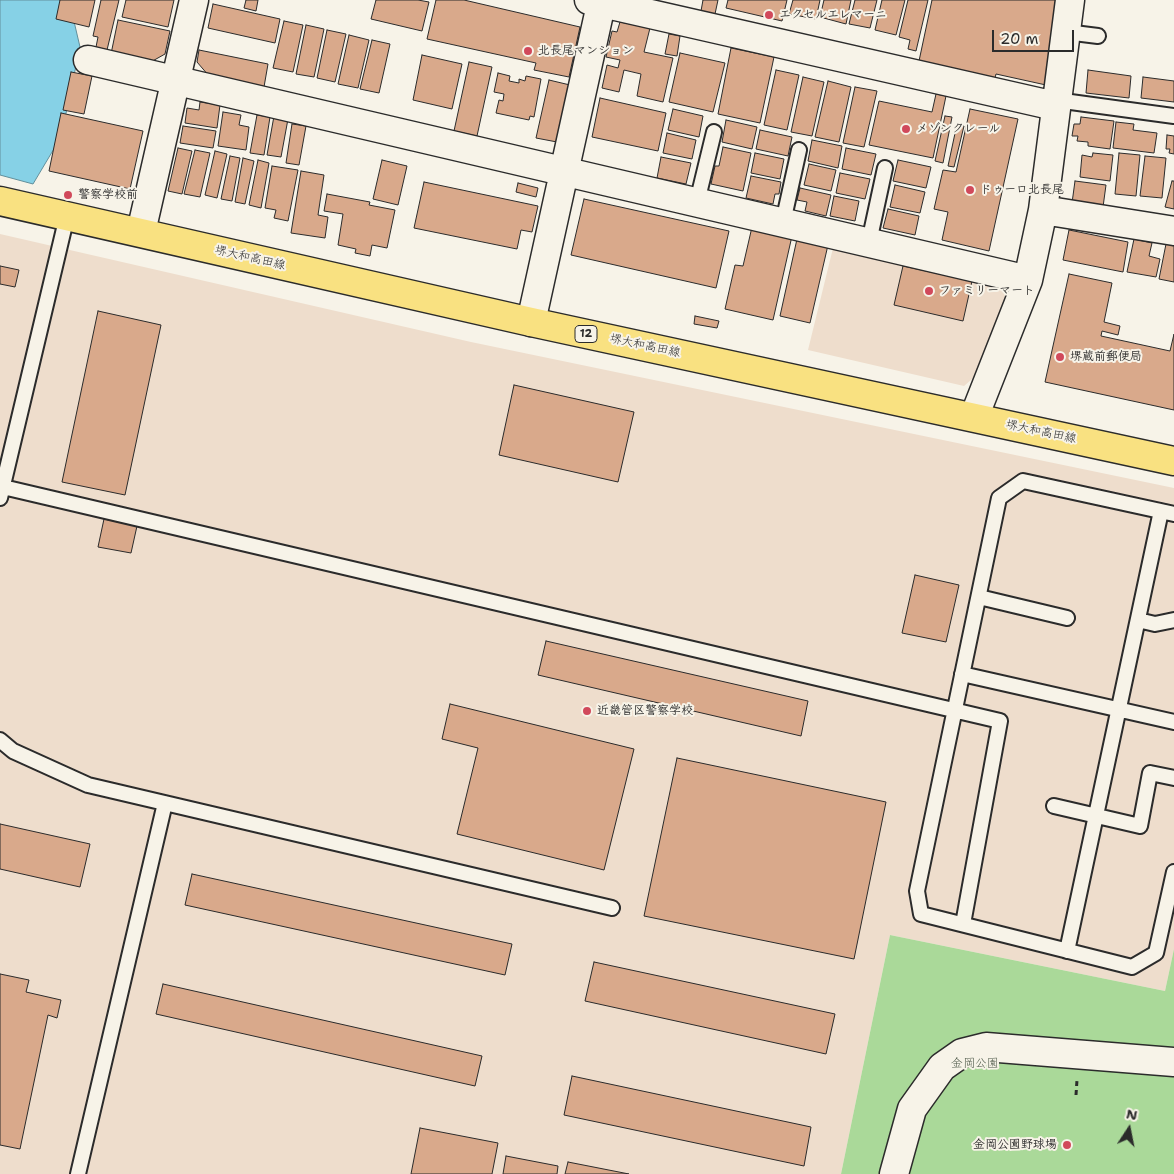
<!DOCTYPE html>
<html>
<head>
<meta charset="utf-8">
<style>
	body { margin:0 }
	#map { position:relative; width:1174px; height:1174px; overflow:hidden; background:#f7f3e8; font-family:"Shantell Sans",sans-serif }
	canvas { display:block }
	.north { position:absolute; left:1104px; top:1104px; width:50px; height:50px; -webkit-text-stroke:4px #f7f3e8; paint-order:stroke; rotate:11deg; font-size:14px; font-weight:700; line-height:20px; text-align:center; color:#2b2b2b }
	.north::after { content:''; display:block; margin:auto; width:18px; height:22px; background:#2b2b2b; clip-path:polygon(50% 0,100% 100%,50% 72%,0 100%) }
	.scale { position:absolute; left:992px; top:30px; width:82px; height:22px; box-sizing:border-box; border:2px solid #2b2b2b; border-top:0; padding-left:6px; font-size:15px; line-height:18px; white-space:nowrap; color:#2b2b2b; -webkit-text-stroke:4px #f7f3e8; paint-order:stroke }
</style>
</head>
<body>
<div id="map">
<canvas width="1174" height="1174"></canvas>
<div class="north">N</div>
<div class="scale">20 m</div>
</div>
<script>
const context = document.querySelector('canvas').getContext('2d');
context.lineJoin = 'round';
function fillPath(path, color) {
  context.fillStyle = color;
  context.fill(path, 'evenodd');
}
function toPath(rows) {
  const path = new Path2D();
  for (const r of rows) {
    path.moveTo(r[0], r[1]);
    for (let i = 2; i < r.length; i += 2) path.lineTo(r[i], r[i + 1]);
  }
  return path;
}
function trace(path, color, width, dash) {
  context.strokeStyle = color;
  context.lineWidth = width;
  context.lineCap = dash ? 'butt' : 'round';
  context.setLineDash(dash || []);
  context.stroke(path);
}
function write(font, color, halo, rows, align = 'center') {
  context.font = font + ' "Shantell Sans","Klee One",sans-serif';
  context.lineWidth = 4;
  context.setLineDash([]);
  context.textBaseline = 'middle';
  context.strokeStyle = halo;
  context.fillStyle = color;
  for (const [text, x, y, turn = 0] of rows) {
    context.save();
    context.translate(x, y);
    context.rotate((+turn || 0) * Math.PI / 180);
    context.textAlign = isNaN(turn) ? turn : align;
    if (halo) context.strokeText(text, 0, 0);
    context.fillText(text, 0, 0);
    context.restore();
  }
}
const built = toPath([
	[0,234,471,342,1174,488,1174,949,1165,991,890,935,841,1174,0,1174],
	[834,244,1001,285,1006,298,978,374,964,386,808,350]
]);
const green = toPath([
	[890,935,1165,991,1174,949,1174,1174,841,1174]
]);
const water = toPath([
	[0,0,69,0,80,47,61,137,33,184,0,175,0,0]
]);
const building = toPath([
	[60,0,95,0,89,27,56,19,60,0],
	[101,0,119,0,107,50,96,47,98,37,93,36,101,0],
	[126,0,174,0,168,27,122,17,126,0],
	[246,0,258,0,256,11,244,8,246,0],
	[376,0,418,0,429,2,422,31,371,19,376,0],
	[436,0,464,0,580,27,569,77,534,70,536,63,427,39,436,0],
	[703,0,718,0,715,14,701,11,703,0],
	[728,0,787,0,782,21,726,8,728,0],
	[793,0,820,0,816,19,789,14,793,0],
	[824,0,851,0,846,24,820,17,824,0],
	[855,0,877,0,870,28,849,24,855,0],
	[882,0,905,0,896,35,875,30,882,0],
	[908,0,928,0,916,51,908,49,910,40,899,37,908,0],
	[932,0,1057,0,1046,85,996,74,995,78,919,61,932,0],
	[213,4,280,19,275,43,208,28,213,4],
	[118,20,170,31,165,54,149,63,111,54,118,20],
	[284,21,303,25,293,72,273,68,284,21],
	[620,22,650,28,644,52,673,58,663,102,637,96,641,74,624,70,619,92,602,88,607,65,618,68,620,60,606,57,612,31,617,32,620,22],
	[306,25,324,29,314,77,296,74,306,25],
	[327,30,346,34,335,82,317,78,327,30],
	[669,34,680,36,677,56,665,54,669,34],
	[349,35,369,40,358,88,338,84,349,35],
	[372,40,390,44,379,93,360,89,372,40],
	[731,48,774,57,760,123,718,114,731,48],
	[199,50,268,64,264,87,209,76,197,62,199,50],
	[680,53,725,63,713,112,669,102,680,53],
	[422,55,462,64,452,109,413,100,422,55],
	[469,62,492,67,477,136,454,131,469,62],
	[776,70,799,75,787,130,764,125,776,70],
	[1088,70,1131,76,1129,98,1086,93,1088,70],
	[71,72,92,76,84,114,63,110,71,72],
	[498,73,510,76,509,81,519,83,519,79,525,81,526,76,541,79,534,117,530,116,529,120,496,113,499,100,503,101,504,94,494,92,498,73],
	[803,77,824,82,812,136,791,132,803,77],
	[1143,77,1174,81,1174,102,1141,98,1143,77],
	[549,80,570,85,557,142,536,138,549,80],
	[828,81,851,87,839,142,815,137,828,81],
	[855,87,877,91,864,147,843,143,855,87],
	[936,94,946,96,933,158,869,145,879,101,932,112,936,94],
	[600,98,666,113,658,151,592,137,600,98],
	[200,102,220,105,217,128,185,123,187,108,199,110,200,102],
	[673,109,703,116,699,137,668,130,673,109],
	[970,109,1018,119,989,251,942,240,948,212,934,209,943,170,956,172,970,109],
	[223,112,241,115,239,125,249,127,246,150,218,146,223,112],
	[61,113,143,131,130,189,49,171,61,113],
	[257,115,270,117,264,155,250,153,257,115],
	[274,116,288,119,281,157,267,155,274,116],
	[945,116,952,117,943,163,935,161,945,116],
	[1081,117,1114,121,1110,149,1088,146,1088,142,1077,141,1078,136,1072,136,1074,124,1080,124,1081,117],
	[726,120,757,127,752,149,722,142,726,120],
	[1116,122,1134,124,1133,130,1157,133,1154,153,1113,148,1116,122],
	[292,124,306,126,299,165,286,163,292,124],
	[957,124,964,126,954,167,948,166,957,124],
	[183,126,216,131,213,148,180,143,183,126],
	[760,130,792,137,788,156,756,149,760,130],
	[667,133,696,140,692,159,663,153,667,133],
	[1167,135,1174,136,1174,154,1169,153,1170,149,1166,149,1167,135],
	[812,140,842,146,838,168,808,161,812,140],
	[723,147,751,153,743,191,711,184,715,166,719,166,723,147],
	[178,148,192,151,182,194,168,191,178,148],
	[846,148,876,154,871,175,842,169,846,148],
	[195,150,210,153,200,197,184,194,195,150],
	[215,151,227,154,217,198,205,195,215,151],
	[755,153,784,159,780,179,751,173,755,153],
	[1093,153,1113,155,1110,181,1080,177,1082,155,1092,157,1093,153],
	[1119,153,1140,155,1136,196,1115,194,1119,153],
	[230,156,240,158,232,201,221,199,230,156],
	[1145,156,1166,158,1162,198,1140,196,1145,156],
	[661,157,691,163,686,184,657,178,661,157],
	[243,158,254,161,245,204,235,202,243,158],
	[258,160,269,163,261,208,249,205,258,160],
	[382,160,407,166,398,205,373,199,382,160],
	[898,160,931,167,926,188,893,181,898,160],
	[809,164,836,170,831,191,804,185,809,164],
	[272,166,298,170,288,221,274,218,276,210,265,208,272,166],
	[301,171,324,175,318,215,328,217,325,238,291,233,301,171],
	[840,173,870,179,865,199,836,193,840,173],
	[751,176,781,182,779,194,775,194,773,204,746,198,751,176],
	[1075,181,1106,185,1103,207,1072,203,1075,181],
	[1172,181,1174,181,1174,209,1165,207,1172,181],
	[424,182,538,206,532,232,521,230,517,249,414,228,424,182],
	[518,183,538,188,536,197,516,192,518,183],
	[895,185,925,192,920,213,890,207,895,185],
	[800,188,831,195,826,216,805,211,807,202,797,200,800,188],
	[327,194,370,202,369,205,395,210,387,248,372,245,370,256,355,253,356,249,338,245,343,214,324,211,327,194],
	[834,196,859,201,855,221,830,216,834,196],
	[584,199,729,231,716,288,571,255,584,199],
	[888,209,919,216,915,235,883,228,888,209],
	[752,227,792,236,773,320,725,309,735,265,743,266,752,227],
	[1069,230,1128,242,1123,272,1063,260,1069,230],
	[797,239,828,245,810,323,780,316,797,239],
	[1134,239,1152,243,1149,256,1160,259,1156,277,1127,272,1134,239],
	[1166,244,1174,245,1174,282,1159,279,1166,244],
	[0,266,19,270,15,287,0,284,0,266],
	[903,266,972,281,963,321,894,305,903,266],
	[1069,274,1112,283,1104,322,1120,326,1118,335,1102,331,1101,336,1170,351,1174,334,1174,410,1045,382,1069,274],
	[98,311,161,325,125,495,62,482,98,311],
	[695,316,719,321,717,328,694,324,695,316],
	[514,385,634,412,618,482,499,455,514,385],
	[104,519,137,526,131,553,98,547,104,519],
	[915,575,959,585,946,642,902,633,915,575],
	[546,641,808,701,801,736,538,675,546,641],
	[450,704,634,749,604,870,457,834,478,748,442,739,450,704],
	[677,758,886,802,854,959,644,916,677,758],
	[0,824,90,844,80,887,0,869,0,824],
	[192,874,512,944,505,975,185,905,192,874],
	[594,962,835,1014,826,1054,585,1001,594,962],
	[0,974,29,980,26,992,61,1000,57,1018,48,1015,20,1149,0,1145,0,974],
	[163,984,482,1056,475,1086,156,1014,163,984],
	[572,1076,811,1127,804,1166,564,1115,572,1076],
	[420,1128,498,1143,492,1174,411,1174,420,1128],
	[506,1156,558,1166,557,1174,503,1174,506,1156],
	[568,1162,629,1174,565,1174,568,1162]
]);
const path = toPath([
	[1076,1095,1077,1080]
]);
const lane = toPath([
	[1066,32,1098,36],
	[1056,100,1174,116],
	[697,202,714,132],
	[783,222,799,150],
	[869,242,885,168],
	[3,487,1000,721,963,924],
	[0,498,67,216],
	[1174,514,1023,481,999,498,917,891,921,914,1132,967,1156,953,1174,872],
	[979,597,1067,618],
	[1138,620,1155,624,1174,620],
	[962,674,1174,722],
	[0,740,13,751,88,785,612,908],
	[1054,806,1140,826,1150,773,1174,778],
	[1067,951,1161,511],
	[78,1174,165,803]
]);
const street = toPath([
	[589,0,1055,106],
	[88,60,1028,280],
	[1043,210,1174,231],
	[531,322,602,0],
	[974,417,1028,280,1043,210,1070,0],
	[894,1174,912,1109,942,1067,962,1053,986,1047,1174,1062]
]);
const secondary = toPath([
	[141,232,194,0]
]);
const primary = toPath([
	[0,201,531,322,1174,461]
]);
const markers = [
	[769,15,5,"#d1495b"],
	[528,51,5,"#d1495b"],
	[906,129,5,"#d1495b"],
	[970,190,5,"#d1495b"],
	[68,195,5,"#d1495b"],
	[929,291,5,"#d1495b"],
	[1060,357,5,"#d1495b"],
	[587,711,5,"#d1495b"],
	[1067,1145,5,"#d1495b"]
];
const shields = [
	[586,334,22]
];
const shieldNames = [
	["12",586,334]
];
const poiNames = [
	["エクセルエレマーニ",779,15],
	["北長尾マンション",538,51],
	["メゾンクレール",916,129],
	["ドゥーロ北長尾",980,190],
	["警察学校前",78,195],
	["ファミリーマート",939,291],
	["堺蔵前郵便局",1070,357],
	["近畿管区警察学校",597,711],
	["金岡公園野球場",1057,1145,"right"]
];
const streetNames = [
	["堺大和高田線",250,258,13],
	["堺大和高田線",645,346,12],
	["堺大和高田線",1041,432,12]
];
const parkNames = [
	["金岡公園",975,1064]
];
fillPath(built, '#edc');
fillPath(green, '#aad999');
fillPath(water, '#86d1e6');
trace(water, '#628f9b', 1);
fillPath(building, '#d9a98b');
trace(building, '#2b2b2b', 1);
trace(lane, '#2b2b2b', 18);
trace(street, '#2b2b2b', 31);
trace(secondary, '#2b2b2b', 31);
trace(primary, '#2b2b2b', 31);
trace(path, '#2b2b2b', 3, [5, 4]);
trace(lane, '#f7f3e8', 14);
trace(street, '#f7f3e8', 28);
trace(secondary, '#f7f3e8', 28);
trace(primary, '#f9e181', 28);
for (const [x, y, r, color] of markers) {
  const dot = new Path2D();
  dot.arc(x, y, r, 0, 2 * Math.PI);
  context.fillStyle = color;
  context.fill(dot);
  trace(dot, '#f7f3e8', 2);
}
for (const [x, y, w] of shields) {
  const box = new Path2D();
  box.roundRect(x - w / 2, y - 8.5, w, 17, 4);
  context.fillStyle = '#f7f3e8';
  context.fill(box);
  trace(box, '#2b2b2b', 1);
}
write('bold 11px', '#2b2b2b', null, shieldNames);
write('bold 12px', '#2b2b2b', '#f7f3e8', poiNames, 'left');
write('12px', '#2b2b2b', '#f7f3e8', streetNames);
write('12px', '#4b5646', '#f7f3e8', parkNames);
</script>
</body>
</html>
